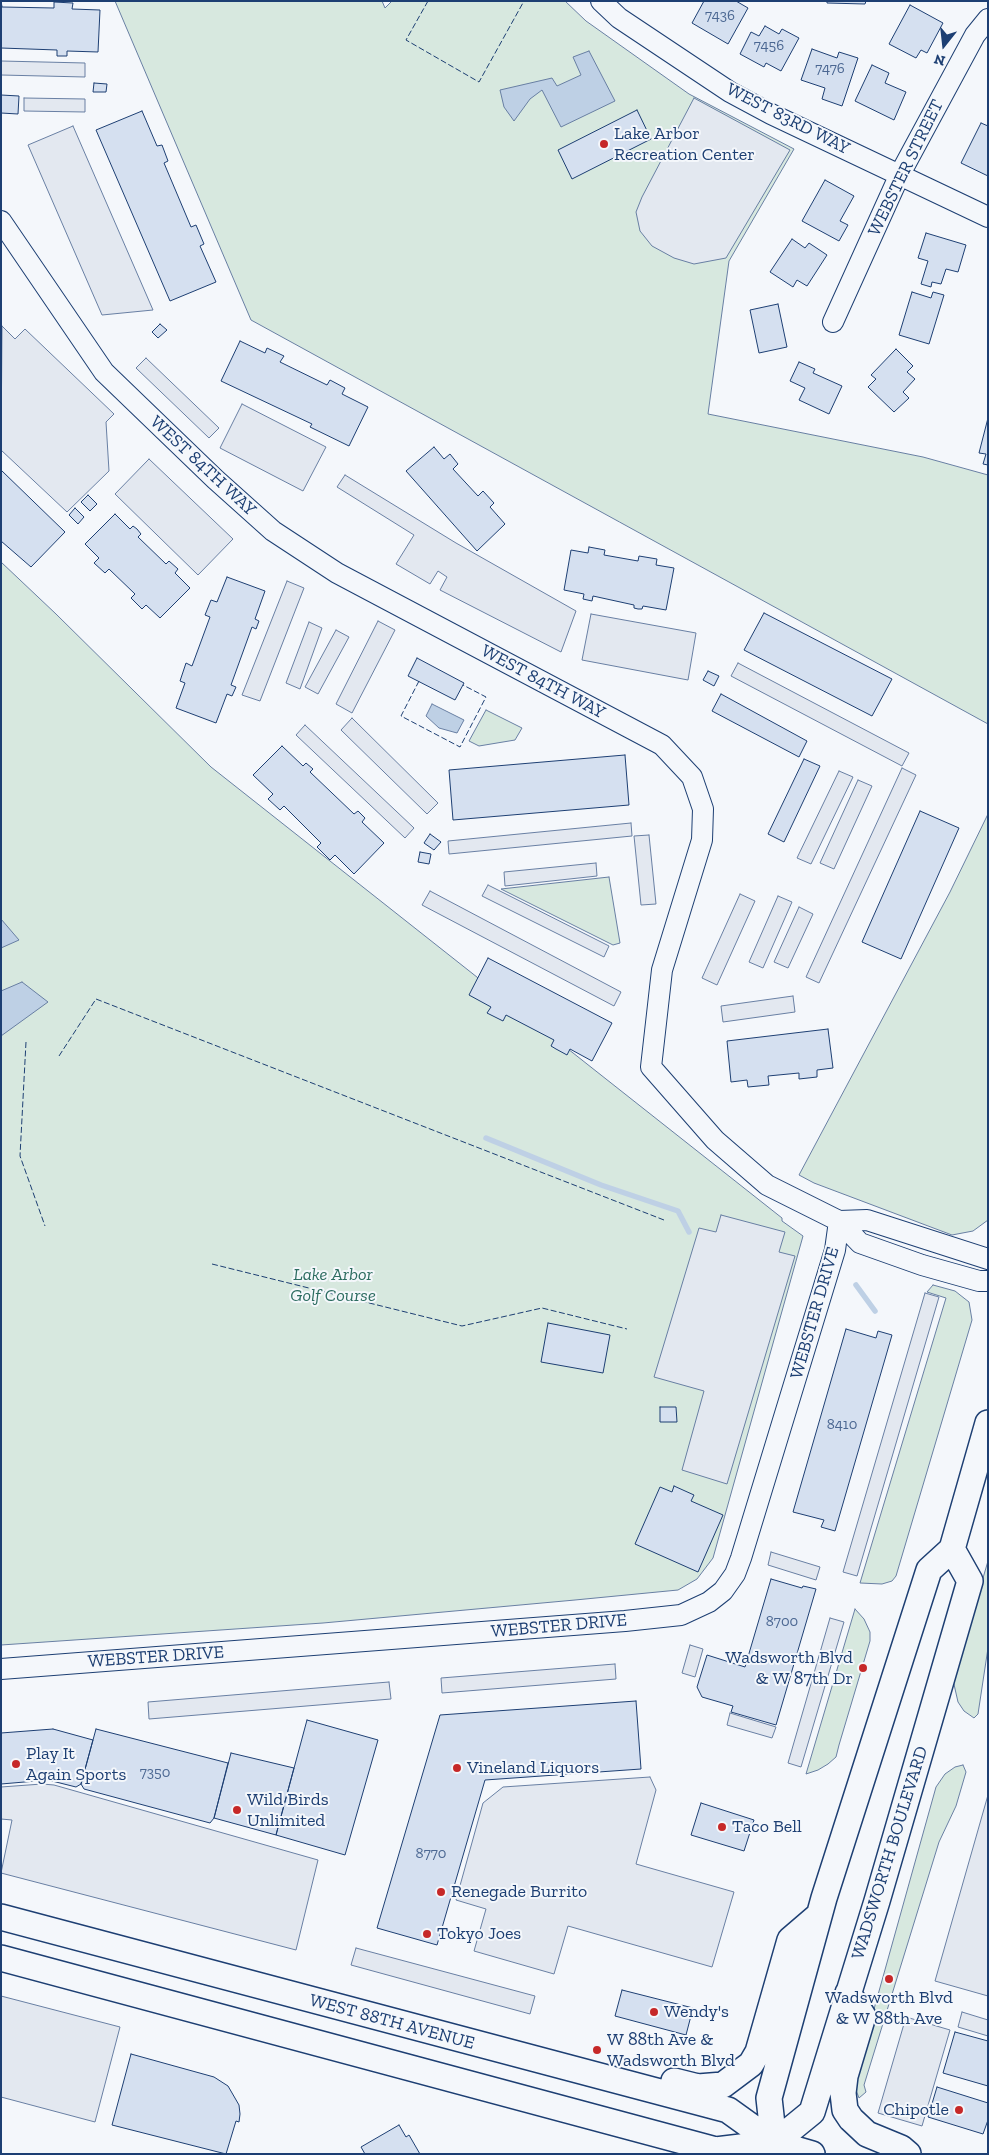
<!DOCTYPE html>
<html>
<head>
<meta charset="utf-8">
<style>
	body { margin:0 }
	#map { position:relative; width:989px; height:2155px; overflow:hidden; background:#f4f7fb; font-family:"Zilla Slab",serif }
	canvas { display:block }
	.frame { position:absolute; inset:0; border:2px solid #1d3f73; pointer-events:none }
	.north { position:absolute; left:919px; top:20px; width:50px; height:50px; -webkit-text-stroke:4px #f4f7fb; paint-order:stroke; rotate:196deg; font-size:14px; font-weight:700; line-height:20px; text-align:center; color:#1d3f73 }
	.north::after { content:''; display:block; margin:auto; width:18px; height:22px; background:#1d3f73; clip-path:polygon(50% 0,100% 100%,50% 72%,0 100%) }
</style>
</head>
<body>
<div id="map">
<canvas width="989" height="2155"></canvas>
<div class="frame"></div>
<div class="north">N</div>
</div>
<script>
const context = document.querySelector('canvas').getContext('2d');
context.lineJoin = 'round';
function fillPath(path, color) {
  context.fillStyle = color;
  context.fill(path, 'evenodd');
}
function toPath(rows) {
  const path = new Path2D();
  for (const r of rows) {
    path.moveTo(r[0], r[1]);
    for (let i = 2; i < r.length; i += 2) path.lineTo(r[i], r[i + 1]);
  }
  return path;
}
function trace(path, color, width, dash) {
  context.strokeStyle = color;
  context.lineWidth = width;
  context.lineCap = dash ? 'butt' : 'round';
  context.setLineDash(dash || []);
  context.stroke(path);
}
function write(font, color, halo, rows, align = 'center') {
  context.font = font + ' "Zilla Slab",serif';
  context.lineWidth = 4;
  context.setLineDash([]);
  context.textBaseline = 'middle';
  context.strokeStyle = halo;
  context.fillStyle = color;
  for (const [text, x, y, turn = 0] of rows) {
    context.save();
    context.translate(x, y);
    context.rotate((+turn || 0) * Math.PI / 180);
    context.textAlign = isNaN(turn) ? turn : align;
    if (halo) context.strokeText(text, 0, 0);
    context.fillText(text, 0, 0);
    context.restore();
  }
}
const green = toPath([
	[115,1,382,1,385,8,392,1,565,1,586,21,689,94,794,149,729,261,708,414,923,457,988,475,988,724,251,320,115,1],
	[1,562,56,614,211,767,782,1218,782,1221,803,1236,713,1558,697,1579,678,1590,575,1600,323,1623,1,1645,1,562],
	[486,710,522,728,515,740,479,746,469,741,486,710],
	[988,814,988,1220,973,1231,952,1235,814,1183,799,1175,950,892,988,814],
	[609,877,620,943,613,945,501,889,609,877],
	[933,1285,955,1291,969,1302,972,1320,896,1576,892,1581,882,1584,860,1583,946,1298,927,1292,933,1285],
	[988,1561,988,1648,978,1714,974,1718,964,1711,958,1702,953,1680,988,1561],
	[855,1609,864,1619,870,1632,870,1641,839,1745,836,1757,828,1764,818,1770,806,1774,855,1609],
	[963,1765,966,1772,956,1806,939,1842,864,2085,866,2092,859,2098,856,2090,857,2070,936,1787,945,1774,955,1767,963,1765]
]);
const parking = toPath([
	[1,61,85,63,85,77,1,75,1,61],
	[24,98,85,99,85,112,24,111,24,98],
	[694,98,790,150,726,258,694,264,674,258,652,246,640,231,636,212,642,197,694,98],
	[73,126,153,310,102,315,28,145,73,126],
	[2,326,15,339,25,329,114,414,106,422,109,471,67,512,1,450,2,326],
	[146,358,219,428,209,438,136,368,146,358],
	[242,404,326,447,303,491,220,448,242,404],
	[149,459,233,539,198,575,115,494,149,459],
	[345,475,456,543,576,611,561,652,440,590,447,577,438,571,430,584,396,564,414,535,337,487,345,475],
	[287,581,304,588,260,701,242,695,287,581],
	[591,614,696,633,688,680,582,660,591,614],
	[378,621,395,630,352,713,336,704,378,621],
	[309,622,322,628,300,689,286,683,309,622],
	[336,630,349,637,318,694,305,687,336,630],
	[738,663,909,753,902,766,731,676,738,663],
	[352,718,438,803,427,814,341,730,352,718],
	[305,725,414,828,405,838,296,735,305,725],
	[902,768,916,775,819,983,806,977,902,768],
	[839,771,853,777,811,864,797,858,839,771],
	[858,780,872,786,834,869,820,863,858,780],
	[631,823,632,836,449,854,448,841,631,823],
	[649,835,656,904,641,905,634,836,649,835],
	[596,863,597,876,505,886,504,872,596,863],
	[488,885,609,946,604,957,482,896,488,885],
	[430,891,621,992,614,1006,422,905,430,891],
	[740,894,755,901,717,985,702,978,740,894],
	[778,896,792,902,763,968,749,962,778,896],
	[799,907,813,914,788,968,774,962,799,907],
	[793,996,795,1012,723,1022,721,1006,793,996],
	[721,1215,785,1232,779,1252,795,1256,727,1484,682,1470,704,1391,654,1377,699,1228,716,1232,721,1215],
	[925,1293,939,1297,857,1576,843,1572,925,1293],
	[771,1552,820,1567,816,1580,768,1565,771,1552],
	[830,1618,844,1622,801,1767,788,1763,830,1618],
	[690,1645,703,1649,695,1677,682,1673,690,1645],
	[615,1664,616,1679,442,1693,441,1678,615,1664],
	[389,1682,391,1699,149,1719,148,1702,389,1682],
	[730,1713,776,1727,772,1738,727,1725,730,1713],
	[650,1777,656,1790,636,1864,734,1892,712,1967,568,1926,554,1974,474,1951,486,1909,456,1900,483,1803,503,1787,650,1777],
	[42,1784,54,1785,318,1860,296,1950,1,1873,12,1820,1,1819,1,1787,42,1784],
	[988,1795,988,1996,935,1981,988,1795],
	[356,1948,535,1996,530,2014,351,1965,356,1948],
	[1,1996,120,2027,95,2122,1,2097,1,1996],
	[962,2012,988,2020,988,2036,958,2027,962,2012],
	[906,2017,950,2030,922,2126,878,2113,906,2017]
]);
const water = toPath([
	[589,51,615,101,561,127,542,90,530,99,514,121,504,107,500,90,552,78,557,86,581,75,573,57,589,51],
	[432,704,464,720,457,733,439,728,426,716,432,704],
	[1,919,19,940,1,948,1,919],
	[22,982,48,1002,1,1036,1,991,22,982]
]);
const stream = toPath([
	[486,1138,601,1185,678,1211,689,1232],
	[856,1285,875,1311]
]);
const building = toPath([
	[1,1,2,7,54,8,54,2,73,3,72,9,100,10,98,52,67,51,67,56,57,56,57,50,1,48,1,1],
	[704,1,736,1,748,8,728,44,692,23,704,1],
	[827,1,866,1,865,4,827,3,827,1],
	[910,5,943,23,927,53,921,50,916,58,889,44,910,5],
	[765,26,779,34,782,29,799,38,781,71,766,63,764,67,740,54,751,32,759,36,765,26],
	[812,49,837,58,839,52,858,58,842,106,822,99,825,88,801,80,812,49],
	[872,65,889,73,885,83,906,92,894,120,855,101,872,65],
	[94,83,107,84,106,92,93,92,94,83],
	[1,95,19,96,18,114,1,113,1,95],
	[637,110,651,139,572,179,558,150,637,110],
	[142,111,157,146,162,145,168,161,164,163,191,227,196,225,204,244,200,246,216,282,170,301,96,130,142,111],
	[981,123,988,126,988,176,961,163,981,123],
	[825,180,854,196,840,221,848,225,839,241,802,221,825,180],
	[926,233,966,245,958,272,946,269,941,284,932,282,931,287,921,284,928,261,918,258,926,233],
	[792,239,805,248,809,243,827,255,807,286,797,280,793,287,770,272,792,239],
	[912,292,931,298,933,292,944,295,929,344,899,335,912,292],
	[778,304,787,347,759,353,750,310,778,304],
	[160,324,167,330,158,338,152,332,160,324],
	[240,341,265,353,267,348,284,356,280,362,327,385,330,380,345,388,342,394,368,407,349,446,310,427,312,424,221,381,240,341],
	[896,349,913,366,907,372,915,379,903,392,909,398,894,412,868,387,876,379,871,375,896,349],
	[799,362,815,369,813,373,842,386,829,414,799,400,805,388,790,381,799,362],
	[988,418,988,465,983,464,986,454,979,453,988,418],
	[434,447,444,459,450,454,458,464,453,469,478,496,483,491,494,503,490,507,505,524,477,551,406,471,434,447],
	[1,470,65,532,31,567,1,541,1,470],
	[88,495,97,504,90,511,81,502,88,495],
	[75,508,84,517,78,524,69,515,75,508],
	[115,514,130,529,133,526,137,529,141,534,138,537,166,564,169,561,178,569,175,573,190,588,160,618,146,605,142,609,131,598,135,594,109,569,105,573,94,563,99,558,85,544,115,514],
	[589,547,605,550,604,555,638,561,639,556,657,559,656,565,674,568,666,610,643,606,642,609,638,609,634,608,634,605,593,596,592,601,583,599,584,594,564,590,571,550,588,553,589,547],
	[227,577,265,591,255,619,259,621,256,629,252,627,231,685,236,687,232,696,227,694,216,723,176,708,185,683,180,681,186,663,192,666,210,617,205,615,211,600,217,602,227,577],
	[764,613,892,679,872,716,744,650,764,613],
	[417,658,464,683,455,700,408,676,417,658],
	[708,671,719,676,714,686,703,680,708,671],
	[721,694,807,741,799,757,712,711,721,694],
	[282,746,303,766,306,763,313,769,310,772,354,814,358,811,365,818,362,822,384,843,354,874,335,855,330,860,317,847,321,843,284,806,280,810,268,799,273,794,253,775,282,746],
	[625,755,629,805,453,820,449,770,625,755],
	[804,759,820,766,784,842,768,834,804,759],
	[920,811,959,828,901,959,862,942,920,811],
	[430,834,441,842,434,850,424,843,430,834],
	[420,852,431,854,429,864,418,862,420,852],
	[488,958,612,1023,592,1061,570,1049,567,1055,556,1049,551,1046,554,1040,506,1015,503,1021,487,1013,491,1007,469,995,488,958],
	[828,1029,833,1068,817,1070,817,1077,799,1079,799,1073,768,1076,769,1085,748,1087,747,1080,731,1082,727,1041,828,1029],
	[548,1323,610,1335,603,1373,541,1362,548,1323],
	[846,1329,876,1338,878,1331,892,1335,835,1531,821,1527,824,1520,793,1512,846,1329],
	[660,1407,676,1407,677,1422,660,1422,660,1407],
	[674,1486,694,1495,691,1501,723,1515,698,1572,635,1544,660,1487,672,1492,674,1486],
	[771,1579,802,1588,803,1586,816,1589,776,1725,731,1712,733,1706,702,1697,697,1687,707,1655,745,1667,771,1579],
	[636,1701,641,1769,485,1780,437,1945,377,1928,440,1715,636,1701],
	[307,1720,378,1740,345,1855,276,1835,307,1720],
	[53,1729,93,1740,81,1784,76,1787,48,1780,1,1784,1,1733,53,1729],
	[96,1729,228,1763,214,1818,210,1823,84,1789,81,1784,96,1729],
	[231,1753,294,1768,276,1835,214,1818,231,1753],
	[701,1803,754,1820,744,1851,691,1835,701,1803],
	[622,1990,693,2008,686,2035,615,2016,622,1990],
	[955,2032,988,2041,988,2086,943,2073,955,2032],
	[131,2054,214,2077,228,2086,239,2105,240,2114,239,2122,236,2121,226,2154,112,2125,131,2054],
	[937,2087,988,2103,988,2120,983,2134,928,2117,937,2087],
	[399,2125,406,2137,409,2135,420,2154,365,2154,361,2147,399,2125]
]);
const minor = toPath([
	[601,1,619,18,730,92,771,114,988,217],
	[1,221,104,372,215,479,273,531,337,573,662,745,692,777,703,809,702,840,662,970,651,1067,715,1140,767,1185,839,1221,860,1243,922,1265,979,1281,988,1281],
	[833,322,900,174,975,35,988,19],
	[839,1221,867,1220,988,1259],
	[1,1669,625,1621,681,1615,709,1602,723,1591,735,1574,741,1558,835,1250,839,1221]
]);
const major = toPath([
	[1,1917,728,2110,774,2143,812,2154],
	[1,1958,716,2150,774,2143],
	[848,1993,863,2016,845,2076,843,2093,845,2110,851,2119,867,2134,901,2148,908,2154],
	[674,2081,698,2087,723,2085,751,2064,758,2052,790,1940,818,1916],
	[774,2143,812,2112,877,1901,970,1581,952,1549],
	[771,2153,774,2143,769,2098,824,1898,929,1570,952,1549,988,1423]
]);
const fence = toPath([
	[428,1,406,40,479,82,524,1],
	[419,681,401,716,460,747,486,697,463,685],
	[26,1042,20,1156,45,1226],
	[59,1056,96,999,664,1220],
	[212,1264,462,1326,542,1308,627,1329]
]);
const markers = [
	[604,144,5,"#c62828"],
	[863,1668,5,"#c62828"],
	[16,1764,5,"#c62828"],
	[457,1768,5,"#c62828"],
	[237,1810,5,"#c62828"],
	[722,1827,5,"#c62828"],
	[441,1892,5,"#c62828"],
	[427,1934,5,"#c62828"],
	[889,1979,5,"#c62828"],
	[654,2012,5,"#c62828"],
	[597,2050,5,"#c62828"],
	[959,2110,5,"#c62828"]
];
const numberNames = [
	["7436",720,16],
	["7456",769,46],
	["7476",830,69],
	["8410",842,1425],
	["8700",782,1622],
	["7350",155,1773],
	["8770",431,1854]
];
const streetNames = [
	["WEST 83RD WAY",788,119,27],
	["WEBSTER STREET",906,168,-64],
	["WEST 84TH WAY",203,466,43],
	["WEST 84TH WAY",543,682,28],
	["WEBSTER DRIVE",815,1313,-74],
	["WEBSTER DRIVE",559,1626,-5],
	["WEBSTER DRIVE",156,1657,-4],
	["WADSWORTH BOULEVARD",890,1853,-73],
	["WEST 88TH AVENUE",392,2022,15]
];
const poiNames = [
	["Lake Arbor",614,134],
	["Recreation Center",614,155],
	["Wadsworth Blvd",853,1658,"right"],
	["& W 87th Dr",853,1679,"right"],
	["Play It",26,1754],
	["Again Sports",26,1775],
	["Vineland Liquors",467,1768],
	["Wild Birds",247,1800],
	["Unlimited",247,1821],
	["Taco Bell",732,1827],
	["Renegade Burrito",451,1892],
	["Tokyo Joes",437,1934],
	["Wadsworth Blvd",889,1998,"center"],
	["& W 88th Ave",889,2019,"center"],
	["Wendy's",664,2012],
	["W 88th Ave &",607,2040],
	["Wadsworth Blvd",607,2061],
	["Chipotle",949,2110,"right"]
];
const parkNames = [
	["Lake Arbor",333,1275],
	["Golf Course",333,1296]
];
fillPath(green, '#d7e8df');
trace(green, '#687fa3', 1);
fillPath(parking, '#e3e8f0');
trace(parking, '#687fa3', 1);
fillPath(water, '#bed0e5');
trace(water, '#687fa3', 1);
trace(stream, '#bed0e5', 5.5);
fillPath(building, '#d5e0f0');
trace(building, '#1d3f73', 1);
trace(minor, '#1d3f73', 22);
trace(major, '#1d3f73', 28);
trace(minor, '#f4f7fb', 20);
trace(major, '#f4f7fb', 25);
trace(fence, '#1d3f73', 1, [6, 2.5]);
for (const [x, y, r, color] of markers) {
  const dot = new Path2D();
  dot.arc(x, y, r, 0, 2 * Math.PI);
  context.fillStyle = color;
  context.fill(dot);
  trace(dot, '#f4f7fb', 2);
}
write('15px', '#4b6792', null, numberNames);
write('18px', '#1d3f73', '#f4f7fb', streetNames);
write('18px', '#1d3f73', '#f4f7fb', poiNames, 'left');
write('italic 18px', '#2c6c60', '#f4f7fb', parkNames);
</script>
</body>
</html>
